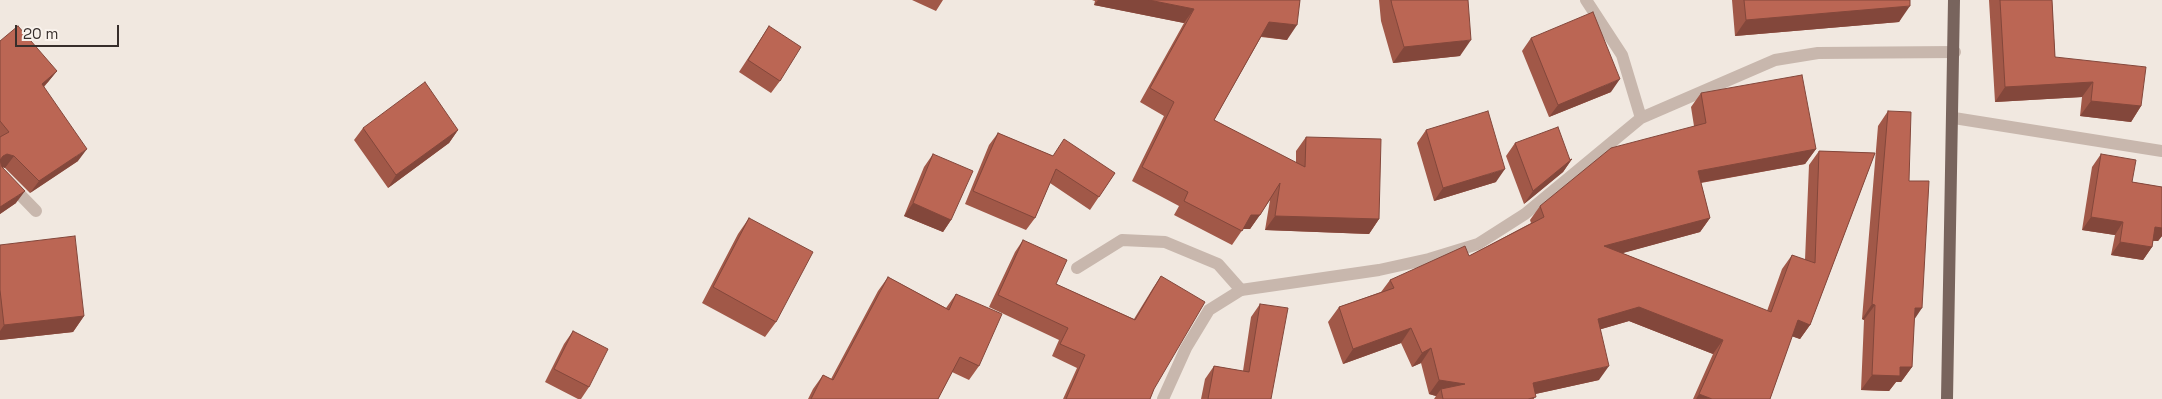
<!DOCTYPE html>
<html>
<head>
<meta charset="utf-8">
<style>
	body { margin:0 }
	#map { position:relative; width:2162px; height:399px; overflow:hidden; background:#f1e8e0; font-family:"Space Grotesk",sans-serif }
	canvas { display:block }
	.scale { position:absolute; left:15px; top:25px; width:104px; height:22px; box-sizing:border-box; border:2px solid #372e2b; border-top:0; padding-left:6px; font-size:15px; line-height:18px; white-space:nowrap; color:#372e2b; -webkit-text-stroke:4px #f9f2ec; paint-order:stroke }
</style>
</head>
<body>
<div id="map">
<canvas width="2162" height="399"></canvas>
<div class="scale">20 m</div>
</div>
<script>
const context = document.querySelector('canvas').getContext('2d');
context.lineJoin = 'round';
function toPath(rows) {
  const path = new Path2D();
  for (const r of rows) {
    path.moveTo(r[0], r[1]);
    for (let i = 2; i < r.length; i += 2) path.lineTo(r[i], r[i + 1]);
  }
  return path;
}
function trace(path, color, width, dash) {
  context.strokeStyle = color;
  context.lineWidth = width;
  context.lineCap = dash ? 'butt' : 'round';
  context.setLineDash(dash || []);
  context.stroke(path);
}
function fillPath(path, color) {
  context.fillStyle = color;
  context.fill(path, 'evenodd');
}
const lane = toPath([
	[1077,268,1122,240,1165,242,1218,264,1241,290]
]);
const street = toPath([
	[1586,0,1622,55,1641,118],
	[1954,118,2162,151],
	[0,174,36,211],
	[1163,399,1186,348,1209,310,1241,290,1379,270,1429,259,1478,244,1525,214,1641,118,1775,60,1818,53,1955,52]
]);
const primary = toPath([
	[1947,399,1954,0]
]);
const wall = toPath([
	[912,0,943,0,936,11],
	[1092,0,1300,0,1287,40,1261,37,1214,120,1296,163,1296,151,1306,137,1379,219,1369,234,1265,230,1270,200,1250,229,1243,229,1232,245,1174,215,1179,206,1132,181,1164,116,1140,102,1184,23,1094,5,1095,1],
	[1379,0,1468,0,1460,56,1393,63,1381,21],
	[1732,0,1910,0,1899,22,1735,36],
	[1989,0,2052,0,2055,57,2141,106,2131,122,2080,116,2082,97,1995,102],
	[769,26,780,81,771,93,739,72],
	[1531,38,1611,92,1549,117,1522,51],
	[0,41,57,71,48,82,44,87,78,161,30,193,5,168,2,167,16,203,0,214],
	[1701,93,1816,149,1805,164,1701,183,1710,218,1700,232,1622,253,1767,311,1782,269,1792,255,1805,260,1809,165,1819,151,1875,153,1810,325,1800,339,1792,336,1770,399,1693,399,1713,354,1629,321,1601,329,1599,380,1535,394,1534,399,1434,399,1436,396,1429,394,1421,363,1412,367,1401,343,1343,364,1328,322,1339,307,1381,292,1390,280,1469,256,1531,223,1530,220,1540,206,1694,126,1691,107],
	[1888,111,1914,320,1912,367,1901,382,1896,382,1889,391,1861,390,1864,320,1862,319,1878,126],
	[363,128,458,130,449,143,388,188,354,140],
	[1426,130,1496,182,1434,201,1417,143],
	[998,133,1053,156,1115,173,1090,210,1050,183,1035,218,1026,230,965,204,989,145],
	[1515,143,1570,160,1572,159,1563,172,1524,204,1506,156],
	[933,154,951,220,943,232,904,216,924,167],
	[2101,154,2132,182,2162,187,2162,236,2158,241,2153,241,2152,247,2143,260,2111,255,2115,235,2082,230,2092,167],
	[749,218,776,322,765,337,702,303,738,234],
	[1023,240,1056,284,1134,319,1153,288,1161,276,1154,389,1150,399,1063,399,1077,368,1052,356,1059,340,989,307,1015,252],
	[0,245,84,316,73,332,0,340],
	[888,277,946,308,956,294,979,366,969,380,952,372,938,399,808,399,813,389,823,375,831,379,878,291],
	[1260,304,1271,399,1201,399,1205,379,1214,366,1243,371,1251,317],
	[573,331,589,387,581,399,578,399,545,382,564,344]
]);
const shadedWall = toPath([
	[1098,0,1149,0,1194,9,1184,23,1094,5],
	[1910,6,1899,22,1735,36,1746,20],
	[1269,22,1297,25,1287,40,1259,36],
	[1471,40,1460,56,1393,63,1404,47],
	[57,71,48,82,33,96,42,84],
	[1620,79,1611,92,1549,117,1558,105],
	[2093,82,2082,97,1995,102,2005,87],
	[2091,101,2141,106,2131,122,2080,116],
	[458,130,449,143,388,188,396,175],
	[87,149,78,161,30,193,39,181],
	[1816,149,1805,164,1687,185,1698,171],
	[7,154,14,156,5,168,0,166,0,160,3,156],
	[1572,159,1563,172,1524,204,1533,191],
	[1505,169,1496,182,1434,201,1443,188],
	[25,191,16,203,0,214,0,207],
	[913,203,951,220,943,232,904,216],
	[1251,215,1260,215,1250,229,1241,229],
	[1275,216,1379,219,1369,234,1265,230],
	[2091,217,2123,222,2115,235,2082,230],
	[1710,218,1700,232,1594,261,1604,246],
	[2155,227,2162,228,2162,236,2158,241,2146,240],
	[2120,242,2152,247,2143,260,2111,255],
	[1872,304,1875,305,1864,320,1862,319],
	[1639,307,1723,340,1713,354,1629,321,1588,333,1598,319],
	[1915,308,1922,308,1912,323],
	[84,316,73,332,0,340,0,331,4,325],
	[1798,320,1810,325,1800,339,1788,335],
	[1411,328,1401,343,1343,364,1353,349],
	[1431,348,1421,363,1412,367,1422,353],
	[1609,366,1599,380,1522,397,1533,383],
	[1900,367,1912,367,1901,382,1896,382,1889,391,1861,390,1872,375],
	[1439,380,1465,384,1441,389,1436,396,1429,394],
	[1699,394,1712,399,1696,399]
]);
const building = toPath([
	[1149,0,1300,0,1297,25,1269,22,1214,120,1305,167,1306,137,1381,139,1379,219,1275,216,1280,183,1260,215,1251,215,1242,231,1184,201,1188,192,1142,167,1174,102,1150,88,1194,9,1149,0],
	[1391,0,1468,0,1471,40,1404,47,1392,5,1391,0],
	[1744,0,1910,0,1910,6,1746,20,1744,0],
	[2000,0,2052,0,2055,57,2146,67,2141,106,2091,101,2093,82,2005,87,2000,0],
	[1593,12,1620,79,1558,105,1531,38,1593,12],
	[18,26,57,71,42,84,87,149,39,181,14,156,7,154,3,156,0,160,2,167,25,191,0,207,0,137,9,132,0,121,0,41,18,26],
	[769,26,801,47,780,81,748,60,769,26],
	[1802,75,1816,149,1698,171,1710,218,1604,246,1771,312,1792,255,1815,263,1819,151,1875,153,1810,325,1798,320,1770,399,1712,399,1699,394,1723,340,1639,307,1598,319,1609,366,1533,383,1536,397,1528,399,1443,399,1441,389,1465,384,1439,380,1431,348,1422,353,1411,328,1353,349,1339,307,1394,288,1390,280,1465,246,1469,256,1544,217,1540,206,1611,148,1706,123,1701,93,1802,75],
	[425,82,458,130,396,175,363,128,425,82],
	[1488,111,1505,169,1443,188,1426,130,1488,111],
	[1888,111,1911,112,1909,181,1929,181,1922,308,1915,308,1912,367,1900,367,1900,376,1872,375,1875,305,1872,304,1888,111],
	[1558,127,1570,160,1572,159,1533,191,1515,143,1558,127],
	[998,133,1053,156,1064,139,1115,173,1099,197,1056,169,1035,218,973,191,998,133],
	[933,154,973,171,951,220,913,203,933,154],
	[2101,154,2136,160,2132,182,2162,187,2162,228,2155,227,2152,247,2120,242,2123,222,2091,217,2101,154],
	[749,218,813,252,776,322,713,287,749,218],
	[75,236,84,316,4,325,0,290,0,245,75,236],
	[1023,240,1067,260,1056,284,1135,320,1161,276,1205,302,1154,389,1150,399,1066,399,1085,355,1060,344,1068,328,998,295,1023,240],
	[888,277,949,310,956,294,1002,314,979,366,960,357,938,399,811,399,823,375,833,380,888,277],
	[1260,304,1288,308,1271,399,1208,399,1214,366,1249,372,1260,304],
	[573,331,608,349,589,387,554,369,573,331]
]);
trace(lane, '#c8b7ad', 12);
trace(street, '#c8b7ad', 12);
trace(primary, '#78645d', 12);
fillPath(wall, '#a15848');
fillPath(shadedWall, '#83473b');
fillPath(building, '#bb6654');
trace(building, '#83473b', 1);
</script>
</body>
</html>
